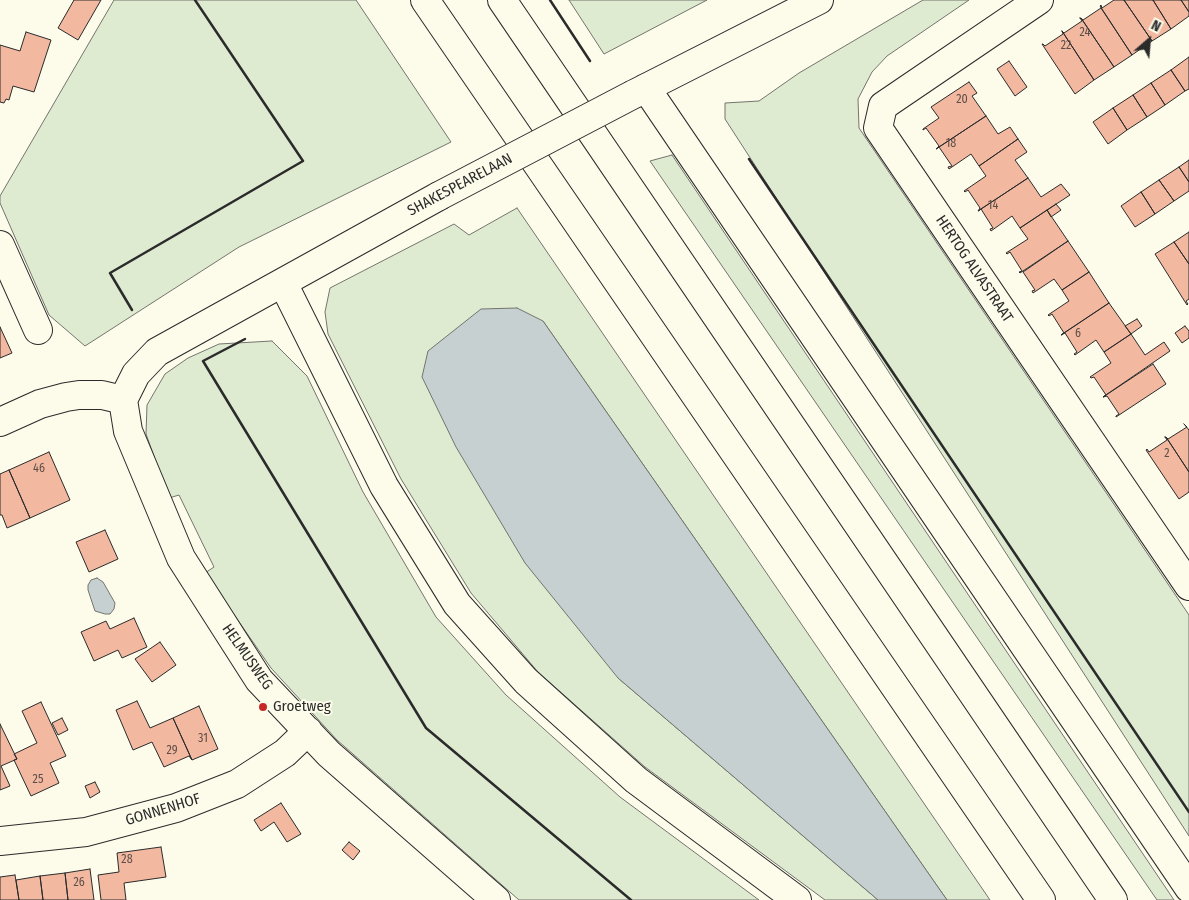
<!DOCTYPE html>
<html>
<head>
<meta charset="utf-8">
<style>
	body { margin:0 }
	#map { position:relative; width:1189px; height:900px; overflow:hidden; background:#fdfbea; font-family:"Fira Sans Condensed",sans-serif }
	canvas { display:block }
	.north { position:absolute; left:1124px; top:15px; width:50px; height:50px; -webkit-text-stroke:4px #fdfbea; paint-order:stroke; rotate:27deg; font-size:14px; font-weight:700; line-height:20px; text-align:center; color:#2b2b2b }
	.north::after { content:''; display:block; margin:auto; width:18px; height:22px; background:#2b2b2b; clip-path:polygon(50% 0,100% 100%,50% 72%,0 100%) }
</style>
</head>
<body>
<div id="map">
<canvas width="1189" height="900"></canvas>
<div class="north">N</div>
</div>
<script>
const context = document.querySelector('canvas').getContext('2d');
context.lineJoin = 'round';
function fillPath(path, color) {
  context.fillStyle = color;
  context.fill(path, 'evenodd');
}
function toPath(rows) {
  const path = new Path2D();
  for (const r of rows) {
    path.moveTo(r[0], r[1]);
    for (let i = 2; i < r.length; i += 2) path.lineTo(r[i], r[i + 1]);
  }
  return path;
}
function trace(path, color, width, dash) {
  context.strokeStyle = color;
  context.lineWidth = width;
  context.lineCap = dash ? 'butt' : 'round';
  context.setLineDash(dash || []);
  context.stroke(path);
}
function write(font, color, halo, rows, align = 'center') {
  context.font = font + ' "Fira Sans Condensed",sans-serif';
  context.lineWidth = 4;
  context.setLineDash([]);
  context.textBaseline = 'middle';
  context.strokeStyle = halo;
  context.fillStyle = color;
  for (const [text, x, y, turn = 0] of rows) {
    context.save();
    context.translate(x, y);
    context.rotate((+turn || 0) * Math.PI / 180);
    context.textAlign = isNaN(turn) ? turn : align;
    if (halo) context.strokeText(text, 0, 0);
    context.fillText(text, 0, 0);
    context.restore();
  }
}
const green = toPath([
	[114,0,356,0,451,142,239,247,85,346,49,315,0,203,0,196,114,0],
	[569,0,707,0,604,54,569,0],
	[923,0,969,0,887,56,872,72,858,99,859,128,1189,615,1189,836,725,119,725,103,759,101,799,73,923,0],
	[672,155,1174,900,1157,900,650,161,672,155],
	[517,208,990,900,947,900,543,321,618,678,878,900,825,900,645,767,538,672,471,593,401,479,328,334,325,312,330,288,454,224,469,235,517,208],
	[272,341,307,376,363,492,436,617,506,695,620,797,759,900,519,900,337,740,271,668,205,573,214,567,179,495,169,498,146,434,147,405,165,374,188,358,219,344,272,341]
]);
const water = toPath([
	[517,308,543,321,947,900,878,900,618,678,525,563,456,447,422,377,428,351,481,309,517,308],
	[97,578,103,582,115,603,114,609,110,614,105,614,95,611,88,590,88,585,91,580,97,578]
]);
const building = toPath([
	[74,0,101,0,78,40,58,28,74,0],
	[1114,0,1124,0,1152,41,1132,55,1100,6,1101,5,1102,8,1114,0],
	[1124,0,1153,0,1171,29,1152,41,1124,0],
	[1153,0,1181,0,1189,12,1189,16,1171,29,1153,0],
	[1181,0,1189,0,1189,12,1181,0],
	[1101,8,1132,55,1114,67,1081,18,1083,20,1101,8],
	[1080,18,1081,18,1114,67,1094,80,1062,31,1064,33,1082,21,1080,18],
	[1062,31,1094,80,1075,94,1042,44,1043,44,1045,46,1063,34,1062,31],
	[26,32,51,40,34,92,13,86,9,100,6,99,4,103,0,102,0,45,20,51,26,32],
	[1189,57,1189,89,1185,91,1171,70,1189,57],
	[1009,61,1027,87,1015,96,997,69,1009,61],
	[1171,70,1185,91,1165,105,1151,83,1171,70],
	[969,82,977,93,972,96,986,116,936,149,939,146,926,128,923,130,923,129,939,118,931,107,969,82],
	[1151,83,1165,105,1147,117,1133,95,1151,83],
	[1133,95,1147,117,1127,130,1113,108,1133,95],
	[1113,108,1127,130,1108,144,1093,122,1113,108],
	[986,116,998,134,1010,127,1018,139,979,166,971,154,949,169,948,167,952,166,939,147,936,149,986,116],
	[1018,139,1027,152,1015,160,1028,178,978,211,980,208,968,190,965,192,964,191,986,176,979,166,1018,139],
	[1189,160,1189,182,1179,167,1189,160],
	[1179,167,1189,182,1189,191,1174,201,1159,180,1179,167],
	[1028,178,1041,197,1061,184,1070,195,1020,228,1012,216,991,231,990,229,993,228,981,209,978,211,1028,178],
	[1159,180,1174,201,1155,214,1141,192,1159,180],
	[1141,192,1155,214,1135,227,1121,206,1141,192],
	[1056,204,1061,210,1051,217,1047,210,1056,204],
	[1047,210,1068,241,1020,273,1019,272,1022,271,1010,252,1007,254,1006,253,1028,239,1020,228,1047,210],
	[1189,232,1189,264,1174,242,1189,232],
	[1068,241,1089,272,1062,290,1054,279,1033,293,1032,291,1035,290,1023,272,1068,241],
	[1174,242,1189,264,1189,299,1186,301,1188,304,1187,305,1155,254,1174,242],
	[1089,272,1109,303,1061,335,1064,333,1052,314,1049,316,1048,315,1069,301,1062,290,1089,272],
	[1109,303,1131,334,1104,352,1096,340,1075,355,1074,354,1077,352,1065,333,1061,335,1109,303],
	[1137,319,1142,326,1131,334,1125,326,1137,319],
	[1185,326,1189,331,1189,338,1182,343,1175,333,1185,326],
	[0,327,12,353,0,358,0,327],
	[1131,334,1145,355,1164,342,1170,351,1103,397,1106,395,1094,377,1091,378,1090,377,1111,363,1104,352,1131,334],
	[1153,364,1166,384,1116,417,1116,416,1119,414,1107,396,1103,397,1153,364],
	[1184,424,1189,430,1189,472,1166,437,1168,439,1187,427,1184,424],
	[1165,437,1166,437,1189,472,1189,492,1179,499,1146,450,1147,449,1149,452,1167,440,1165,437],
	[49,452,70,500,30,518,9,470,49,452],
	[9,470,30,518,7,528,2,515,0,515,0,474,9,470],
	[105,530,118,559,89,572,76,542,105,530],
	[134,618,147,647,122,658,118,650,94,661,81,632,106,621,110,629,134,618],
	[160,642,176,665,152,682,135,659,160,642],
	[137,701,150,728,173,718,192,760,189,756,164,767,152,742,133,750,116,710,137,701],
	[41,702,66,756,50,763,59,783,31,796,14,760,17,759,14,754,37,743,22,711,41,702],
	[199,706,218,749,192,760,173,718,199,706],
	[62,718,68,730,58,735,52,723,62,718],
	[0,724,17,759,1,766,10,786,0,790,0,724],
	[95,782,100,792,90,798,85,786,95,782],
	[281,803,301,834,287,842,274,822,261,831,254,820,281,803],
	[349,842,360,851,353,860,342,850,349,842],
	[161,847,166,877,124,883,126,900,101,900,98,875,119,872,117,853,161,847],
	[90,869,94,900,68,900,65,873,90,869],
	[65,873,68,900,43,900,40,876,65,873],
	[15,875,19,900,0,900,0,877,15,875],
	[40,876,43,900,19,900,16,880,40,876]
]);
const minor = toPath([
	[1039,0,883,106,878,128,1189,586],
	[634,94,819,0],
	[0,245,38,330],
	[123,400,128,431,181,558,259,680,329,754,496,900],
	[123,400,136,374,157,352,439,196],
	[0,422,40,404,66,397,79,395,102,395,123,400],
	[0,841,86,832,176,808,237,784,285,753,308,731]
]);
const highway = toPath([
	[425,0,1041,900],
	[502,0,1113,900],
	[646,88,1189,888],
	[283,283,384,486,457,604,526,681,636,780,797,900]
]);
const minorBridge = toPath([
	[439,196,634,94]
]);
const wall = toPath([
	[550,0,590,61],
	[749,159,1189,812],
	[132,310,110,273,303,161,195,0],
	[245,339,203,361,426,728,631,900]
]);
const markers = [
	[263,707,5,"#c62828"]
];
const numberNames = [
	["24",1085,33],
	["22",1066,46],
	["20",962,100],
	["18",951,144],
	["14",993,206],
	["6",1078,334],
	["2",1167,454],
	["46",39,469],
	["31",203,739],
	["29",172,751],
	["25",38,780],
	["28",127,860],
	["26",79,883]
];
const streetNames = [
	["SHAKESPEARELAAN",460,185,-28],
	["HERTOG ALVASTRAAT",974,269,56],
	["HELMUSWEG",247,657,55],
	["GONNENHOF",163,810,-17]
];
const poiNames = [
	["Groetweg",273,707]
];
fillPath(green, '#deebd1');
trace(green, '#74746e', 1);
fillPath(water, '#c7d0d0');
trace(water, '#74746e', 1);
fillPath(building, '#f2b8a0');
trace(building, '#2b2b2b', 1);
trace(minor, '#2b2b2b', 30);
trace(highway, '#2b2b2b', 30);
trace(minor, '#fdfbea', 28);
trace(highway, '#fdfbea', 28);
trace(minorBridge, '#2b2b2b', 30, []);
trace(minorBridge, '#fdfbea', 28);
trace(wall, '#2b2b2b', 2.5);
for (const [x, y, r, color] of markers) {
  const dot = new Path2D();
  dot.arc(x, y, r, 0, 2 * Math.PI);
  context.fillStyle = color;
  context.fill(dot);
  trace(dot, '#fdfbea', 2);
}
write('12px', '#5d4e48', null, numberNames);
write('15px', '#2b2b2b', '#fdfbea', streetNames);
write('15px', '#2b2b2b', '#fdfbea', poiNames, 'left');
</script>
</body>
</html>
